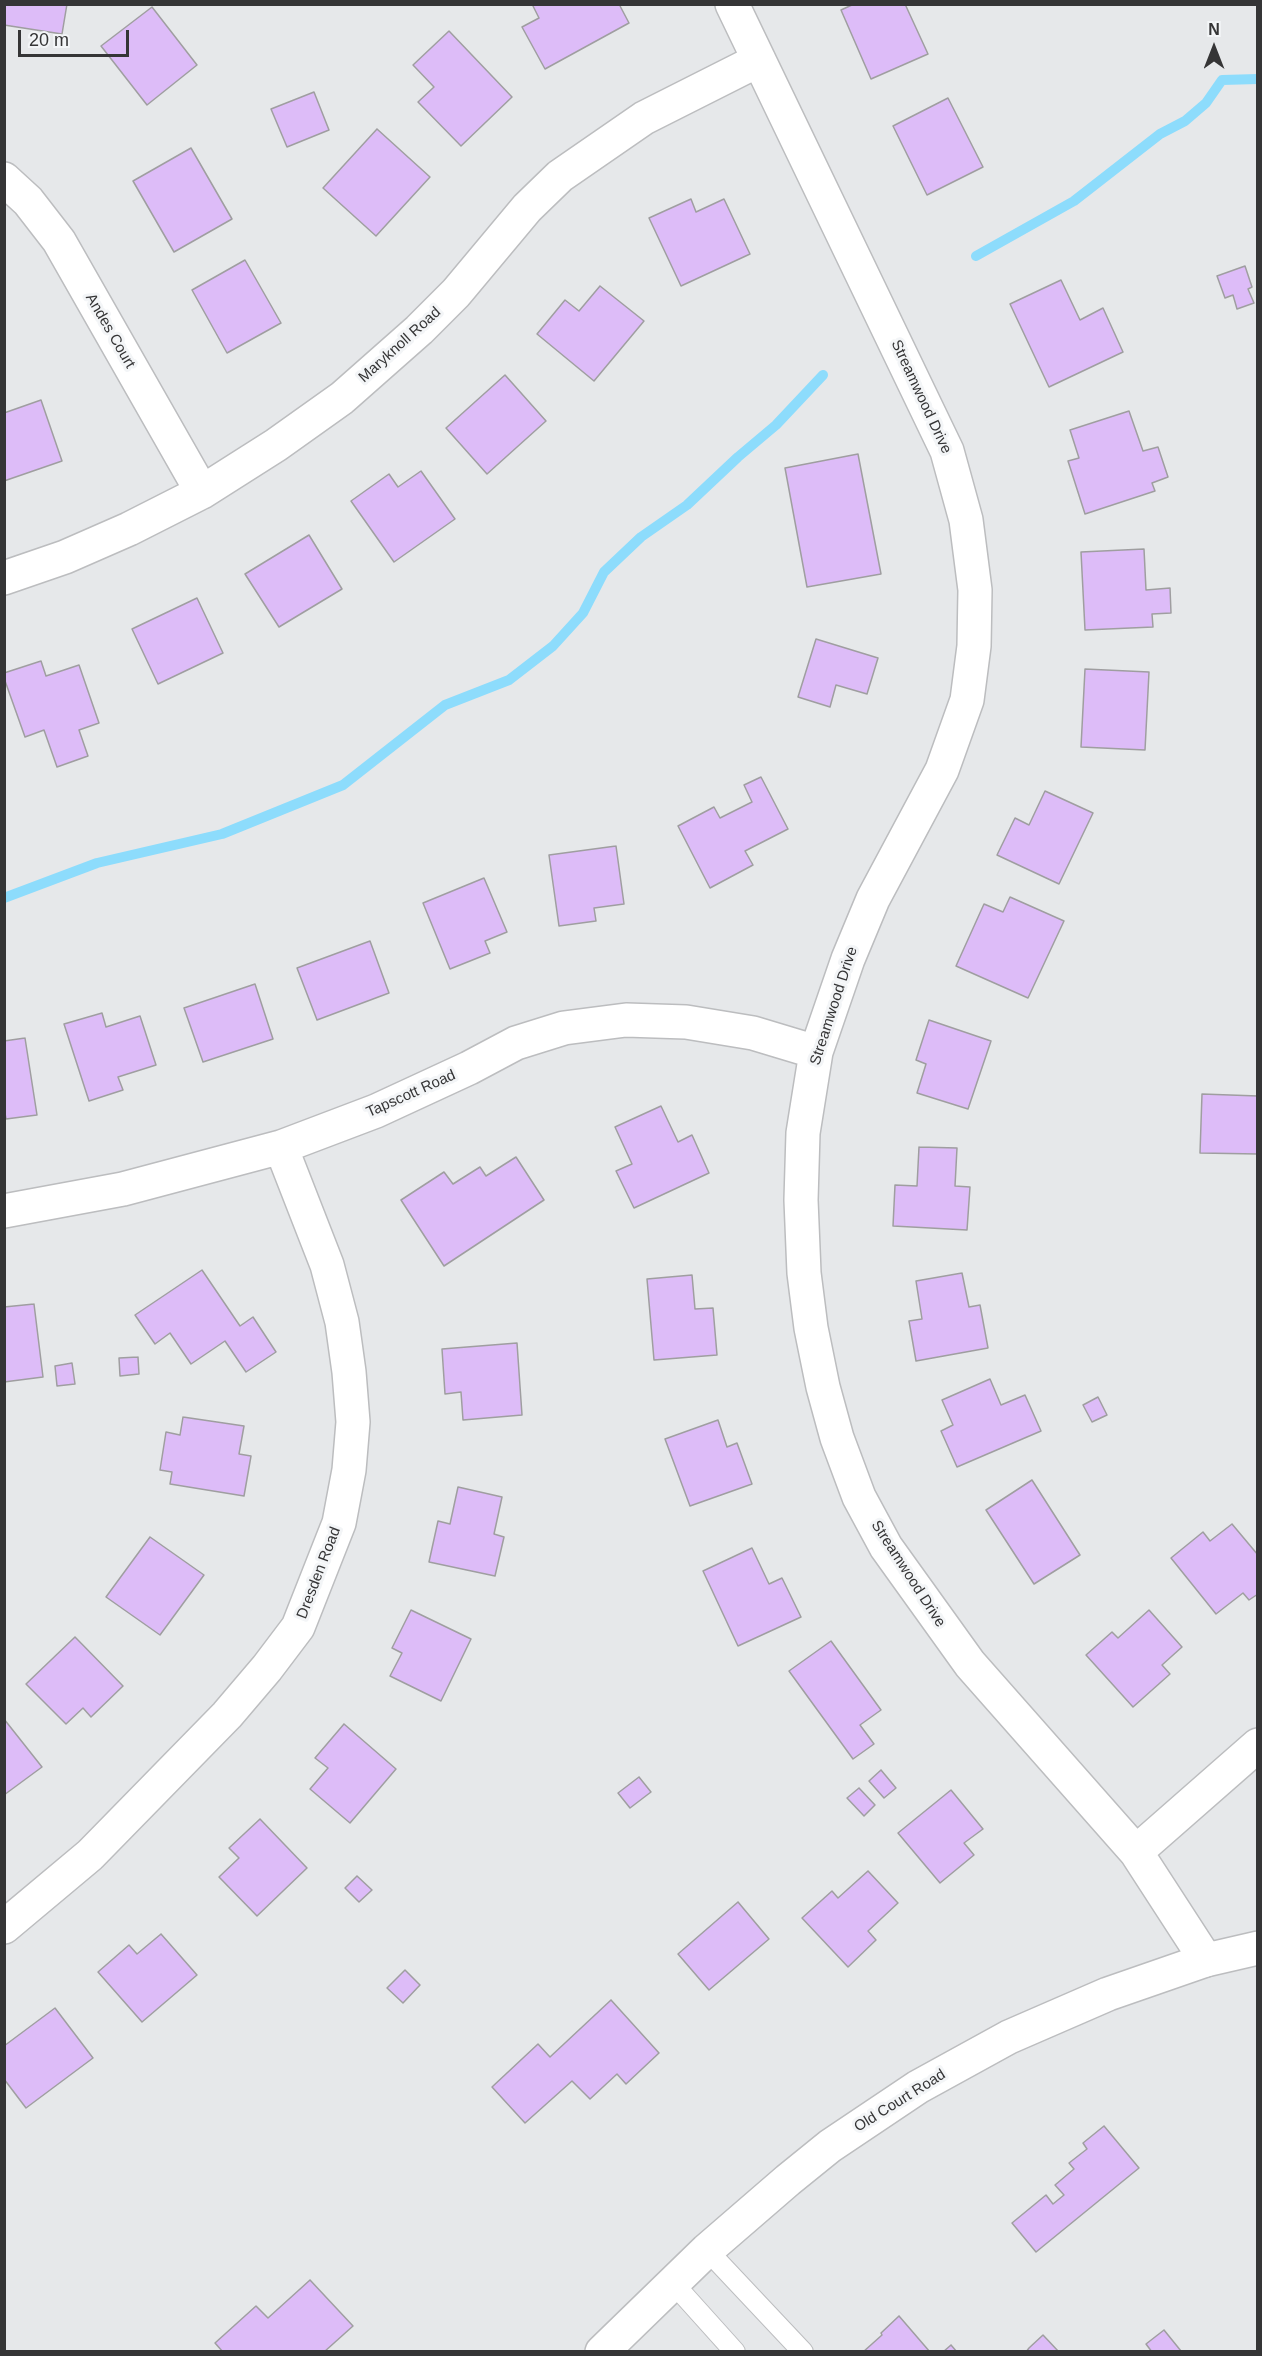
<!DOCTYPE html>
<style>
body{margin:0}
#map{position:relative;width:1262px;height:2356px;overflow:hidden;background:#e6e8ea;font-family:Arial,sans-serif}
canvas{display:block}
.frame{position:absolute;inset:0;border:6px solid #353536;pointer-events:none}
.north{position:absolute;left:1184px;top:18px;width:60px;height:60px;-webkit-text-stroke:4px #f3f5f7;paint-order:stroke;rotate:0deg;font-size:16px;font-weight:700;line-height:24px;text-align:center;color:#353536}
.north::after{content:'';display:block;margin:auto;width:21px;height:27px;background:#353536;clip-path:polygon(50% 0,100% 100%,50% 72%,0 100%)}
.scale{position:absolute;left:18px;top:30px;width:111px;height:27px;box-sizing:border-box;border:3px solid #353536;border-top:0;padding-left:8px;font-size:18px;line-height:21px;white-space:nowrap;color:#353536;-webkit-text-stroke:4px #f3f5f7;paint-order:stroke}
</style>
<div id="map">
<canvas width="1262" height="2356"></canvas>
<div class="frame"></div>
<div class="north">N</div>
<div class="scale">20 m</div>
</div>
<script>
const context = document.querySelector('canvas').getContext('2d');
context.lineJoin = 'round';
const poly = rows => new Path2D(rows.map(r => 'M' + r).join(''));
function trace(path, color, width, dash) { context.strokeStyle = color; context.lineWidth = width; context.lineCap = dash ? 'butt' : 'round'; context.setLineDash(dash || []); context.stroke(path); }
function fill(path, color) { context.fillStyle = color; context.fill(path, 'evenodd'); }
function label(font, color, halo, rows, align = 'center') {
  context.font = font + ' Arial,sans-serif'; context.lineWidth = 6; context.setLineDash([]); context.textBaseline = 'middle'; context.strokeStyle = halo; context.fillStyle = color; for (const [text, x, y, turn = 0] of rows) {
    context.save(); context.translate(x, y); context.rotate((+turn || 0) * Math.PI / 180); context.textAlign = isNaN(turn) ? turn : align; if (halo) context.strokeText(text, 0, 0); context.fillText(text, 0, 0); context.restore();
  }
}
trace(poly([
 [976,256,1074,201,1160,134,1185,121,1206,103,1222,80,1258,79],
 [4,898,97,863,222,834,343,785,445,705,509,680,553,646,583,613,604,572,641,537,687,505,738,457,776,425,823,375]
]), '#8ddcfc', 10);
const building = poly([
 [4,4,67,4,62,34,4,25,4,4],
 [532,4,619,4,629,23,545,69,522,27,539,18,532,4],
 [854,4,905,4,928,54,871,79,841,10,854,4],
 [152,7,197,65,147,105,101,46,152,7],
 [449,31,512,97,461,146,418,102,434,87,413,65,449,31],
 [314,92,329,130,287,147,271,109,314,92],
 [948,98,983,167,927,195,893,126,948,98],
 [377,129,430,177,376,236,323,188,377,129],
 [191,148,232,219,174,252,133,181,191,148],
 [691,199,696,212,724,199,750,254,681,286,649,218,691,199],
 [245,260,281,323,227,353,192,290,245,260],
 [1245,266,1252,287,1248,289,1254,303,1237,309,1233,295,1225,298,1217,276,1245,266],
 [1061,280,1080,320,1103,308,1123,352,1049,387,1010,304,1061,280],
 [600,286,644,321,594,381,537,334,565,300,579,311,600,286],
 [505,375,546,421,487,474,446,428,505,375],
 [41,400,62,461,4,481,4,413,41,400],
 [1129,411,1143,451,1158,447,1168,477,1152,483,1155,491,1085,514,1068,461,1079,458,1070,430,1129,411],
 [858,454,881,574,807,587,785,468,858,454],
 [421,471,455,519,394,562,351,501,389,474,398,487,421,471],
 [309,535,342,589,279,627,245,574,309,535],
 [1144,549,1146,590,1170,588,1171,613,1152,614,1153,627,1085,630,1081,552,1144,549],
 [197,598,223,653,158,684,132,629,197,598],
 [816,639,878,658,867,694,836,685,830,707,798,697,816,639],
 [41,661,46,676,79,665,99,723,79,730,88,756,57,767,44,730,25,737,4,678,4,673,41,661],
 [1085,669,1149,672,1145,750,1081,747,1085,669],
 [761,777,788,829,745,851,753,865,710,888,678,826,714,807,720,818,752,802,744,785,761,777],
 [1045,791,1093,813,1059,884,997,855,1015,818,1029,825,1045,791],
 [616,846,624,904,594,908,596,921,559,926,549,855,616,846],
 [484,878,507,932,485,941,490,953,450,969,423,903,484,878],
 [1010,897,1064,921,1028,998,956,966,984,904,1003,912,1010,897],
 [370,941,389,993,317,1020,297,968,370,941],
 [255,984,273,1039,203,1062,184,1008,255,984],
 [102,1013,106,1027,140,1016,156,1065,118,1077,123,1090,89,1101,64,1024,102,1013],
 [929,1020,991,1041,968,1109,917,1093,926,1064,916,1060,929,1020],
 [25,1038,37,1115,6,1119,4,1108,4,1041,25,1038],
 [1202,1094,1258,1096,1258,1154,1200,1153,1202,1094],
 [661,1106,678,1142,692,1135,709,1173,634,1208,616,1171,632,1164,615,1127,661,1106],
 [919,1147,957,1148,955,1186,970,1187,967,1230,893,1226,895,1185,917,1186,919,1147],
 [516,1157,544,1200,444,1266,401,1200,444,1172,453,1184,480,1167,486,1176,516,1157],
 [202,1270,240,1326,253,1317,276,1352,246,1372,225,1341,191,1364,170,1333,155,1344,135,1315,202,1270],
 [962,1273,969,1307,980,1305,988,1348,916,1361,909,1321,922,1319,916,1281,962,1273],
 [692,1275,695,1309,713,1308,717,1355,654,1360,647,1279,692,1275],
 [34,1304,43,1377,4,1382,4,1307,34,1304],
 [517,1343,522,1415,463,1420,461,1392,445,1394,442,1349,517,1343],
 [138,1357,139,1374,120,1376,119,1358,138,1357],
 [72,1363,75,1384,57,1386,55,1366,72,1363],
 [990,1379,1001,1405,1025,1395,1041,1431,957,1467,941,1431,953,1425,942,1400,990,1379],
 [1098,1397,1107,1415,1092,1422,1083,1405,1098,1397],
 [183,1417,244,1426,239,1454,251,1456,244,1496,170,1484,172,1472,160,1470,166,1432,180,1435,183,1417],
 [718,1420,727,1447,737,1443,752,1484,690,1506,665,1439,718,1420],
 [1032,1480,1080,1555,1034,1584,986,1510,1032,1480],
 [458,1487,502,1497,494,1534,504,1537,495,1576,429,1562,438,1521,450,1524,458,1487],
 [1232,1524,1258,1555,1258,1594,1249,1600,1243,1593,1216,1614,1171,1558,1203,1532,1210,1541,1232,1524],
 [150,1537,204,1575,160,1635,106,1597,150,1537],
 [752,1548,769,1584,782,1578,801,1617,738,1646,703,1571,752,1548],
 [411,1610,471,1639,441,1701,390,1676,402,1653,392,1648,411,1610],
 [1149,1610,1182,1647,1162,1665,1170,1674,1133,1707,1086,1655,1112,1632,1118,1638,1149,1610],
 [75,1637,123,1686,91,1717,83,1708,66,1724,26,1684,75,1637],
 [831,1641,881,1710,860,1725,874,1744,853,1759,789,1671,831,1641],
 [4,1719,42,1767,4,1795,4,1719],
 [344,1724,396,1769,350,1823,310,1789,328,1768,315,1758,344,1724],
 [881,1770,896,1788,884,1798,869,1781,881,1770],
 [639,1777,651,1792,630,1808,618,1793,639,1777],
 [859,1788,875,1805,864,1816,847,1798,859,1788],
 [951,1790,983,1829,964,1843,974,1855,940,1883,898,1833,951,1790],
 [260,1819,307,1868,257,1916,219,1877,239,1858,229,1848,260,1819],
 [868,1871,898,1903,868,1931,876,1940,848,1967,802,1918,832,1891,838,1898,868,1871],
 [357,1876,372,1890,359,1902,345,1888,357,1876],
 [738,1902,769,1939,709,1990,678,1954,738,1902],
 [161,1934,197,1975,142,2022,98,1972,129,1945,137,1954,161,1934],
 [405,1970,420,1985,403,2003,387,1988,405,1970],
 [611,2000,659,2053,626,2084,617,2074,590,2099,572,2081,525,2123,492,2087,538,2044,550,2057,611,2000],
 [55,2008,93,2058,26,2108,4,2079,4,2046,55,2008],
 [1104,2126,1139,2168,1036,2252,1012,2223,1046,2195,1053,2204,1064,2195,1055,2185,1074,2169,1069,2163,1087,2149,1083,2143,1104,2126],
 [310,2280,353,2326,324,2352,223,2352,215,2343,256,2306,268,2318,310,2280],
 [899,2316,930,2352,863,2352,882,2335,881,2333,899,2316],
 [1164,2330,1181,2351,1180,2352,1152,2352,1146,2344,1164,2330],
 [1043,2335,1059,2352,1026,2352,1029,2348,1043,2335],
 [951,2345,957,2352,943,2352,951,2345]
]);
fill(building, '#ddbcf8');
trace(building, '#9f9ea0', 1.5);
const service = poly([
 [707,2250,803,2352],
 [673,2283,735,2352]
]);
const minor = poly([
 [732,4,947,451,966,520,975,590,974,646,967,700,942,770,873,899,848,959,816,1052,803,1133,801,1200,804,1273,811,1328,823,1387,837,1438,859,1497,886,1547,970,1664,1136,1852,1206,1960],
 [4,179,28,201,59,241,202,492],
 [4,578,65,557,129,529,202,492,276,445,342,398,419,330,456,293,527,208,560,176,644,118,759,60],
 [4,1211,123,1189,281,1147,376,1111,469,1068,516,1043,564,1028,626,1020,686,1022,753,1033,816,1052],
 [1136,1852,1258,1745],
 [4,1927,90,1855,227,1715,267,1668,298,1627,339,1523,349,1470,353,1422,349,1372,342,1322,327,1265,281,1147]
]);
const secondary = poly([
 [602,2352,707,2250,788,2180,830,2146,918,2087,1009,2037,1108,1994,1206,1960,1258,1948]
]);
trace(service, '#bcbdbf', 22);
trace(minor, '#bcbdbf', 36);
trace(secondary, '#bcbdbf', 36);
trace(service, '#fff', 20);
trace(minor, '#fff', 33);
trace(secondary, '#fff', 33);
label('15px', '#353536', '#f3f5f7', [
 ["Andes Court",110,331,60],
 ["Maryknoll Road",400,345,-42],
 ["Streamwood Drive",921,397,65],
 ["Streamwood Drive",834,1006,-72],
 ["Tapscott Road",411,1094,-24],
 ["Dresden Road",319,1573,-69],
 ["Streamwood Drive",908,1574,57],
 ["Old Court Road",900,2101,-32]
]);
</script>
